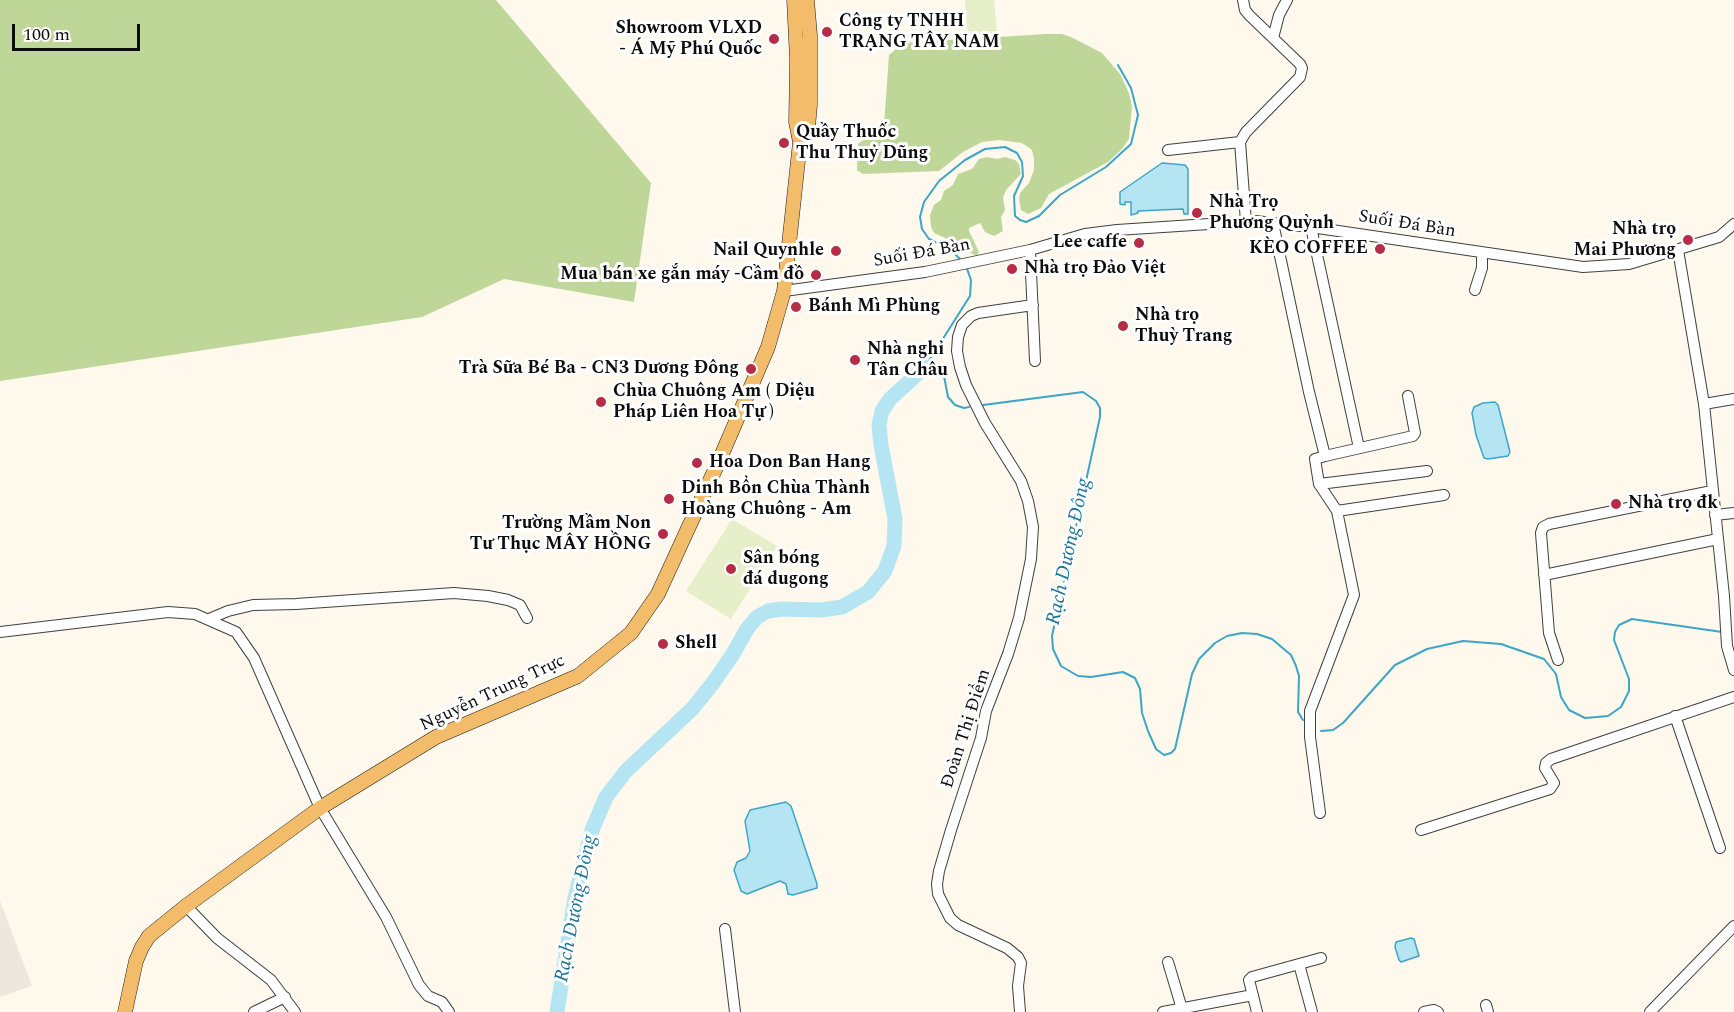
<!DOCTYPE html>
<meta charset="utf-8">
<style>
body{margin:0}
#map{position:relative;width:1734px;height:1012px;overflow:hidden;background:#fef8ed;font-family:Spectral,serif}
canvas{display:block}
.scale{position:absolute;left:12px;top:24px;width:128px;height:27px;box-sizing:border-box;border:3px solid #0d0d0d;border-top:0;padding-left:8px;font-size:18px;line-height:21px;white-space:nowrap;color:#0d0d0d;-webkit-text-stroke:4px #fff;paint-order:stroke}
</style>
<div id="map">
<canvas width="1734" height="1012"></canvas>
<div class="scale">100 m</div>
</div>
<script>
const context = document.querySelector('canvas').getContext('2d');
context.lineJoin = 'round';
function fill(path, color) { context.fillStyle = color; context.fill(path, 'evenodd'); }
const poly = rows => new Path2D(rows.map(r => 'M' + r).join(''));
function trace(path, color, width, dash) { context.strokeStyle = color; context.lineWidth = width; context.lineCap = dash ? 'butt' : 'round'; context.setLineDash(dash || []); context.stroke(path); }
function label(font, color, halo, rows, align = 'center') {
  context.font = font + ' Spectral,serif'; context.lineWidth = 6; context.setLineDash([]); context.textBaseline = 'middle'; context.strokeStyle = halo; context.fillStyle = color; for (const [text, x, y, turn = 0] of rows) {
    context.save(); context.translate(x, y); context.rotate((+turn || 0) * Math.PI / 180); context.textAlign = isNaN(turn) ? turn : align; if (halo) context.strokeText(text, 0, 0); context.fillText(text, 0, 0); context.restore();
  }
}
fill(poly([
 [0,0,496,0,651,183,634,302,504,279,422,317,0,381],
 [1046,34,1062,34,1071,37,1102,53,1120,74,1129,93,1132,106,1129,139,1122,149,1108,162,1049,194,1041,208,1028,214,1021,210,1019,200,1020,193,1029,183,1034,170,1034,159,1032,150,1022,143,999,140,982,142,963,152,939,171,863,174,857,170,858,144,884,125,889,55,903,43],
 [987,157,997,159,1005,157,1015,160,1019,164,1021,174,1006,190,1003,198,1005,210,1001,217,1003,231,994,236,985,232,980,223,969,228,969,231,979,252,977,256,965,250,959,244,934,233,931,227,930,215,934,205,941,200,944,191,953,185,958,174,972,169,979,159]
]), '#bed799');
fill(poly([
 [965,0,994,0,997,33,968,35],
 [732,519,777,546,731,619,686,591]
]), '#e7eeca');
fill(poly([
 [0,901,32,986,0,997]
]), '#ede7dd');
const water = poly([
 [1162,163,1185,165,1188,169,1188,214,1184,214,1183,209,1138,211,1138,213,1131,215,1131,202,1125,202,1125,205,1120,204,1120,192,1162,163],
 [1495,402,1498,405,1510,452,1508,456,1488,459,1484,458,1476,435,1472,413,1474,407,1483,403,1495,402],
 [786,802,791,806,817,884,817,888,793,895,788,894,786,884,780,881,747,894,741,891,734,870,737,862,746,858,750,851,745,821,750,810,786,802],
 [1411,938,1414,939,1419,956,1401,962,1399,960,1395,947,1396,942,1411,938]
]);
fill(water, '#b5e5f3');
trace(water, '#3fa5c6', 1.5);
trace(poly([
 [961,260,951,250,929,239,922,229,920,217,924,202,939,181,965,160,985,149,1005,147,1017,153,1022,162,1023,176,1014,196,1015,216,1020,220,1026,222,1039,216,1060,195,1106,167,1131,144,1138,115,1131,88,1118,65],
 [925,367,970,296,971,280,966,266],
 [925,367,934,367,940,371,944,376,948,397,955,405,964,408,969,407],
 [983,405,1083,392,1096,401,1100,408,1100,417,1052,636,1053,649,1061,666,1078,676,1091,677,1123,672,1135,678,1140,689,1142,713,1148,731,1156,749,1164,755,1171,753,1175,749,1192,674,1199,659,1215,643,1227,636,1242,633,1257,634,1272,639,1291,655,1296,666,1299,676,1298,712,1303,720],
 [1321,731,1333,730,1343,723,1395,665,1427,649,1463,641,1501,644,1544,659,1556,674,1561,697,1569,710,1585,718,1608,716,1621,707,1629,691,1629,679,1614,640,1615,632,1619,625,1632,619,1722,632]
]), '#3fa5c6', 2);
trace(poly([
 [557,1012,575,898,592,830,606,797,626,771,692,709,713,683,733,654,747,629,757,617,768,611,782,609,821,610,842,607,868,592,885,571,894,546,895,519,881,445,879,425,882,411,890,399,925,367]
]), '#b5e5f3', 15);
const minor = poly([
 [1243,0,1245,10,1249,15,1300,64,1302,68,1300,77,1246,132,1240,142,1246,222],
 [1273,38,1279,15,1287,0],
 [1168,150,1240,142],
 [1273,223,1309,392,1325,456,1315,459,1319,484,1337,511,1354,595,1310,711,1310,737,1320,813],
 [1311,227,1359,448],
 [1030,250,1035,361],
 [1678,250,1704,404,1724,596,1727,646,1734,670],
 [1475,290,1482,268,1482,253],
 [784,291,925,272,1030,250,1085,234,1117,230,1255,221,1311,227,1583,267,1629,264,1719,237,1734,224],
 [1704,404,1734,399],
 [1325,456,1413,436,1415,433,1408,396],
 [1319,484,1427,471],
 [1337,511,1444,495],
 [1715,515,1734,513],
 [1544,575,1718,539],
 [209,619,228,611,253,605,296,604,454,593,488,596,508,600,520,605,527,618],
 [0,632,168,612,195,614,236,632,254,658,320,808,386,917,419,985,428,996,442,1002,449,1012],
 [1558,660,1549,633,1541,533,1543,527,1549,524,1712,491],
 [1675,716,1720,848],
 [1421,830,1550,789,1554,783,1545,768,1546,763,1551,759,1734,697],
 [186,906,217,938,271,980,295,1012],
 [725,929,735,1012],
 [1168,962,1182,1009],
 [1299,964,1312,1012],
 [1486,1005,1488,1012],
 [254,1012,285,997],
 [1020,1012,1018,986,1021,963,1018,957,1007,948,958,925,950,918,938,894,937,884,939,871,951,830,981,738,986,711,1008,654,1019,618,1031,559,1033,527,1028,501,1021,481,985,423,966,385,960,367,957,351,958,337,962,325,971,316,978,313,1033,305],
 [1163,1012,1253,995],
 [1257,1012,1249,980,1252,977,1321,958],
 [1424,1012,1434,1010,1438,1012],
 [1650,1012,1734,926]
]);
const major = poly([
 [800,142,808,127,810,105,810,35,807,0],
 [125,1012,136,961,142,947,149,936,186,906,320,808,436,737,578,676,631,633,658,594,719,461,768,347,784,291,800,142,796,122,797,60,794,0]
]);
trace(minor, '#404040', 12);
trace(major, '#1e1e1e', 15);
trace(minor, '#fff', 10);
trace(major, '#f2bc6a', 14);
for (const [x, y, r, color] of [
 [827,32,6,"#b62c47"],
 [774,39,6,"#b62c47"],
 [784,143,6,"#b62c47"],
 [1197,213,6,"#b62c47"],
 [1688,240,6,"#b62c47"],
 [1139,243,6,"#b62c47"],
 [1380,249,6,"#b62c47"],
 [836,251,6,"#b62c47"],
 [1012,269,6,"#b62c47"],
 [816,275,6,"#b62c47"],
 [796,307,6,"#b62c47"],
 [1123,326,6,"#b62c47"],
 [855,360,6,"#b62c47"],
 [751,369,6,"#b62c47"],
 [601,402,6,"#b62c47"],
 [697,463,6,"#b62c47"],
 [669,499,6,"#b62c47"],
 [1616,504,6,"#b62c47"],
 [663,534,6,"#b62c47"],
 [731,569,6,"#b62c47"],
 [663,644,6,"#b62c47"]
]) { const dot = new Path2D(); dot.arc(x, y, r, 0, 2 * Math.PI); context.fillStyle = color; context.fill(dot); trace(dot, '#fff', 2); }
label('bold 18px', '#0d0d0d', '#fff', [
 ["Công ty TNHH",839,22],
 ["TRẠNG TÂY NAM",839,43],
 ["Showroom VLXD",762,29,"right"],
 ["- Á Mỹ Phú Quốc",762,50,"right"],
 ["Quầy Thuốc",796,133],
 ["Thu Thuỷ Dũng",796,154],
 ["Nhà Trọ",1209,203],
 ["Phương Quỳnh",1209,224],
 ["Nhà trọ",1676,230,"right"],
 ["Mai Phương",1676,251,"right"],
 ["Lee caffe",1127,243,"right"],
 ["KÈO COFFEE",1368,249,"right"],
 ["Nail Quynhle",824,251,"right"],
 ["Nhà trọ Đảo Việt",1024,269],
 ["Mua bán xe gắn máy -Cầm đồ",804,275,"right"],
 ["Bánh Mì Phùng",808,307],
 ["Nhà trọ",1135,316],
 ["Thuỳ Trang",1135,337],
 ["Nhà nghỉ",867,350],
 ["Tân Châu",867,371],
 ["Trà Sữa Bé Ba - CN3 Dương Đông",739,369,"right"],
 ["Chùa Chuông Am ( Diệu",613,392],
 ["Pháp Liên Hoa Tự )",613,413],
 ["Hoa Don Ban Hang",709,463],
 ["Dinh Bổn Chùa Thành",681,489],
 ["Hoàng Chuông - Am",681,510],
 ["Nhà trọ đk",1628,504],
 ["Trường Mầm Non",651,524,"right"],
 ["Tư Thục MÂY HỒNG",651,545,"right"],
 ["Sân bóng",743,559],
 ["đá dugong",743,580],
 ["Shell",675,644]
], 'left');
label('18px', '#0d0d0d', '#fff', [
 ["Suối Đá Bàn",1407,225,9],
 ["Suối Đá Bàn",922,254,-10],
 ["Nguyễn Trung Trực",493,694,-25],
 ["Đoàn Thị Điểm",967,729,-72]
]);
label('italic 20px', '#1c7598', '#fff', [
 ["Rạch Dương Đông",1070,552,-78],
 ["Rạch Dương Đông",577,909,-79]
]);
</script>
